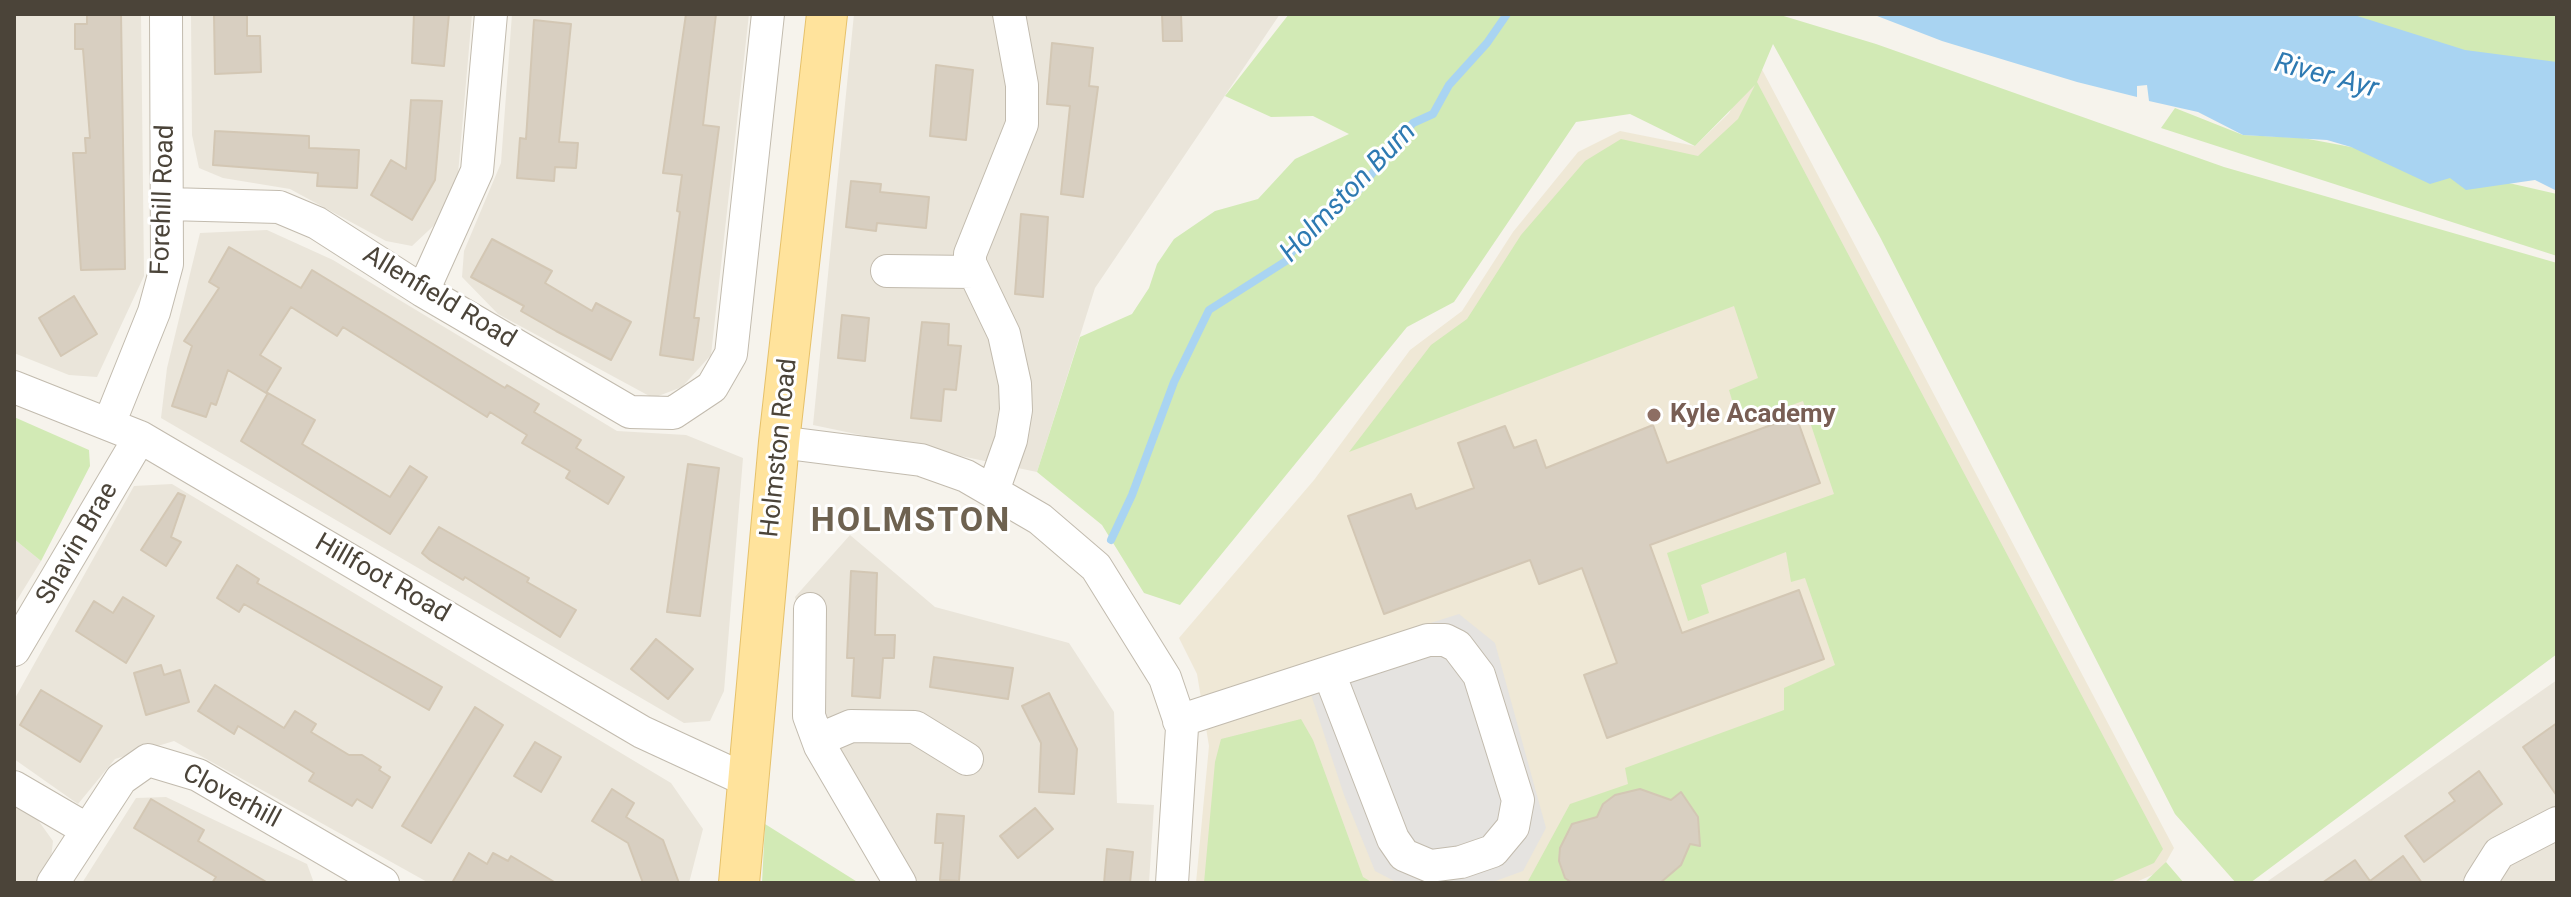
<!DOCTYPE html>
<style>
body{margin:0}
#map{position:relative;width:2571px;height:897px;overflow:hidden;background:#f6f3ec;font-family:Roboto,sans-serif}
canvas{display:block}
.frame{position:absolute;inset:0;border:16px solid #4b4439;pointer-events:none}
</style>
<div id="map">
<canvas width="2571" height="897"></canvas>
<div class="frame"></div>
</div>
<script>
const context = document.querySelector('canvas').getContext('2d');
context.lineJoin = 'round';
function fill(path, color) { context.fillStyle = color; context.fill(path, 'evenodd'); }
const poly = rows => new Path2D(rows.map(r => 'M' + r).join(''));
function trace(path, color, width, dash) { context.strokeStyle = color; context.lineWidth = width; context.lineCap = dash ? 'butt' : 'round'; context.setLineDash(dash || []); context.stroke(path); }
function label(font, color, halo, rows, align = 'center') {
  context.font = font + ' Roboto,sans-serif'; context.lineWidth = 6; context.setLineDash([]); context.textBaseline = 'middle'; context.strokeStyle = halo; context.fillStyle = color; for (const [text, x, y, turn = 0] of rows) {
    context.save(); context.translate(x, y); context.rotate((+turn || 0) * Math.PI / 180); context.textAlign = isNaN(turn) ? turn : align; if (halo) context.strokeText(text, 0, 0); context.fillText(text, 0, 0); context.restore();
  }
}
fill(poly([
 [14,14,141,14,144,276,97,377,69,375,14,353],
 [191,14,472,14,458,174,444,216,412,246,386,241,290,189,223,178,199,168,192,135],
 [512,14,749,14,711,355,682,387,653,398,498,314,462,277,464,251,501,163],
 [854,14,1280,14,1095,288,1037,472,813,425],
 [267,230,333,260,617,431,686,435,743,458,724,691,710,721,684,723,161,418,167,368,200,233],
 [172,484,671,783,703,829,689,883,429,883,174,741,115,759,78,804,14,759,14,700,134,486],
 [850,535,935,607,1069,643,1114,712,1117,803,1154,805,1149,883,911,883,836,760,795,597],
 [14,539,41,561,14,605],
 [2557,680,2557,883,2265,883],
 [166,797,307,864,314,883,82,883,136,798],
 [14,807,35,816,53,841,50,867,40,883,14,883]
]), '#eae5da');
fill(poly([
 [1757,60,2174,848,2161,871,2134,883,1196,883,1209,746,1197,674,1179,638,1314,480,1410,350,1462,311,1513,232,1578,152,1620,131,1695,146,1729,113]
]), '#efe8d6');
fill(poly([
 [1289,14,1777,14,1876,44,2224,167,2557,263,2557,654,2250,883,2236,883,2175,814,1880,237,1773,44,1757,82,2163,849,2154,863,2108,883,1527,883,1570,804,1628,784,1625,768,1784,710,1784,688,1835,665,1805,578,1791,582,1786,552,1701,585,1709,613,1688,621,1667,553,1834,494,1803,401,1739,424,1729,390,1758,378,1734,306,1349,452,1431,345,1467,319,1521,235,1585,161,1621,139,1698,156,1738,119,1755,85,1695,146,1630,114,1576,122,1454,302,1407,327,1180,605,1144,593,1102,525,1037,472,1080,337,1132,314,1149,288,1157,264,1174,239,1215,211,1258,199,1295,159,1349,134,1313,116,1271,117,1225,96],
 [2341,14,2557,14,2557,75,2501,73],
 [2175,108,2243,135,2303,138,2351,147,2557,194,2557,256,2161,128],
 [14,417,89,450,90,466,41,561,14,539],
 [1301,719,1313,740,1363,877,1373,883,1204,883,1215,762,1221,739],
 [765,824,859,883,762,883],
 [2166,862,2184,883,2144,883]
]), '#d2eab5');
fill(poly([
 [1459,614,1495,643,1546,828,1523,871,1490,883,1398,883,1375,871,1344,795,1301,664]
]), '#e5e3e0');
fill(poly([
 [1872,14,2351,14,2465,50,2557,62,2557,191,2535,180,2466,190,2450,178,2430,184,2351,147,2327,140,2243,135,2198,112,2149,101,2147,85,2137,86,2137,97,2077,82,1942,41]
]), '#a9d4f2');
trace(poly([
 [1111,540,1132,495,1174,382,1209,310,1286,261,1300,240,1353,197,1413,123,1433,114,1449,85,1487,43,1507,14]
]), '#a9d4f2', 8);
const building = poly([
 [87,14,121,14,125,269,81,270,73,153,86,153,85,138,90,138,83,49,75,49,75,24,87,24,87,14],
 [214,14,247,14,247,36,260,36,261,72,215,74,214,14],
 [414,14,449,14,444,66,412,63,414,14],
 [686,14,716,14,703,125,719,127,694,318,699,318,693,360,660,355,680,212,677,211,682,175,663,173,686,14],
 [1162,14,1181,14,1182,41,1163,41,1162,14],
 [534,20,571,24,559,142,578,143,576,168,555,167,554,181,517,178,520,138,526,139,534,20],
 [1052,43,1093,48,1089,86,1098,87,1083,197,1061,194,1070,106,1047,104,1052,43],
 [936,65,973,70,966,140,930,136,936,65],
 [411,100,442,101,435,180,412,220,371,195,391,160,406,169,411,100],
 [215,131,309,136,309,148,359,150,357,188,317,186,318,173,213,165,215,131],
 [851,181,881,184,880,192,929,197,926,228,877,223,876,231,846,227,851,181],
 [1021,214,1048,217,1043,297,1015,294,1021,214],
 [492,239,552,271,545,283,592,311,596,303,631,322,611,360,556,331,521,311,524,306,471,277,492,239],
 [229,247,301,288,312,270,505,388,507,385,539,404,534,412,581,440,576,448,624,477,608,504,566,478,570,471,522,443,527,435,490,412,487,417,343,327,337,336,291,307,260,355,281,368,266,393,228,370,216,405,211,403,206,417,172,406,192,346,184,341,219,288,209,282,229,247],
 [74,296,97,334,61,356,39,318,74,296],
 [842,315,869,318,865,361,838,358,842,315],
 [922,322,949,324,948,345,961,346,956,390,944,389,941,421,911,418,922,322],
 [268,393,315,420,302,444,390,497,410,466,427,477,390,534,241,441,268,393],
 [1796,416,1820,483,1650,545,1682,633,1799,590,1824,659,1607,738,1584,675,1617,663,1582,568,1539,584,1530,560,1384,614,1348,516,1411,494,1416,509,1474,488,1458,443,1505,426,1514,448,1536,440,1546,468,1653,425,1667,463,1796,416],
 [688,464,719,468,700,616,667,612,688,464],
 [178,493,185,496,171,537,181,542,166,566,141,550,178,493],
 [439,527,529,578,527,582,576,610,560,637,465,577,463,580,430,560,422,553,439,527],
 [237,565,259,579,257,583,442,687,429,710,244,604,239,612,217,598,237,565],
 [851,571,877,573,875,635,895,635,894,658,883,658,880,698,852,696,854,658,847,658,851,571],
 [123,597,154,616,126,663,76,631,94,601,113,613,123,597],
 [656,639,693,669,668,699,631,669,656,639],
 [934,657,1013,668,1008,699,930,687,934,657],
 [161,665,164,675,180,670,189,702,146,715,134,673,161,665],
 [215,685,284,728,295,711,316,724,311,732,349,755,362,755,381,767,379,770,390,777,372,808,357,799,352,806,309,781,314,773,238,726,234,734,198,711,215,685],
 [41,690,102,726,80,762,20,725,41,690],
 [1049,693,1077,749,1074,794,1039,792,1041,743,1022,706,1049,693],
 [475,707,503,725,431,843,402,826,475,707],
 [2557,723,2557,796,2523,747,2557,723],
 [535,742,561,757,541,792,514,776,535,742],
 [2479,771,2502,804,2424,862,2405,836,2455,801,2449,793,2479,771],
 [612,789,634,803,626,817,663,840,679,883,643,883,628,843,592,821,612,789],
 [1640,789,1671,800,1681,792,1698,817,1700,846,1690,844,1681,865,1660,883,1572,883,1565,878,1559,861,1560,848,1572,824,1597,817,1603,804,1615,795,1640,789],
 [151,799,204,830,198,841,268,883,212,883,216,877,134,828,151,799],
 [1035,808,1053,829,1018,858,1000,836,1035,808],
 [937,814,964,816,959,881,940,880,943,843,935,843,937,814],
 [1107,849,1133,852,1130,883,1104,883,1107,849],
 [469,853,487,864,493,853,508,861,511,856,556,883,452,883,469,853],
 [2403,856,2422,883,2322,883,2355,860,2370,881,2403,856]
]);
fill(building, '#d8cfc1');
trace(building, '#d3c7b4', 2);
const minor = poly([
 [168,204,279,207,317,223,423,291,630,412,673,413,712,387,731,354,768,14],
 [887,271,974,272],
 [423,291,477,171,491,14],
 [14,387,140,437,642,732,746,780],
 [109,424,154,312,167,264,166,14],
 [779,442,921,460,966,476,1040,519,1096,567,1165,678,1182,728,1172,883],
 [993,491,1011,440,1016,410,1015,384,1004,334,970,263,970,254,1022,124,1022,85,1009,14],
 [810,609,809,716,820,746,900,883],
 [14,650,140,437],
 [1179,721,1428,640,1445,640,1457,646,1479,675,1518,800,1513,827,1493,851,1461,862,1430,866,1404,855,1393,839,1329,673],
 [818,740,851,726,915,727,967,759],
 [14,787,86,829],
 [53,883,121,779,148,760,198,775,383,883],
 [2480,883,2499,853,2557,823]
]);
const major = poly([
 [739,883,779,442,827,14]
]);
trace(minor, '#c2bbae', 34);
trace(major, '#e6c16a', 42);
trace(minor, '#fff', 32);
trace(major, '#ffe39c', 40);
for (const [x, y, r, color] of [
 [1654,415,8,"#8d6e63"]
]) { const dot = new Path2D(); dot.arc(x, y, r, 0, 2 * Math.PI); context.fillStyle = color; context.fill(dot); trace(dot, '#fff', 3); }
label('26px', '#4b4439', '#fff', [
 ["Forehill Road",164,200,-88],
 ["Allenfield Road",439,298,31],
 ["Holmston Road",780,448,-84],
 ["Shavin Brae",78,544,-60],
 ["Hillfoot Road",382,579,30],
 ["Cloverhill",231,797,28]
]);
label('bold 26px', '#785e54', '#fff', [
 ["Kyle Academy",1670,415]
], 'left');
label('italic 28px', '#2e7ab2', '#fff', [
 ["River Ayr",2326,77,15],
 ["Holmston Burn",1349,193,-46]
]);
context.letterSpacing = '2px';
label('bold 34px', '#6e6250', '#fff', [
 ["HOLMSTON",911,522]
]);
context.letterSpacing = '0px';
</script>
